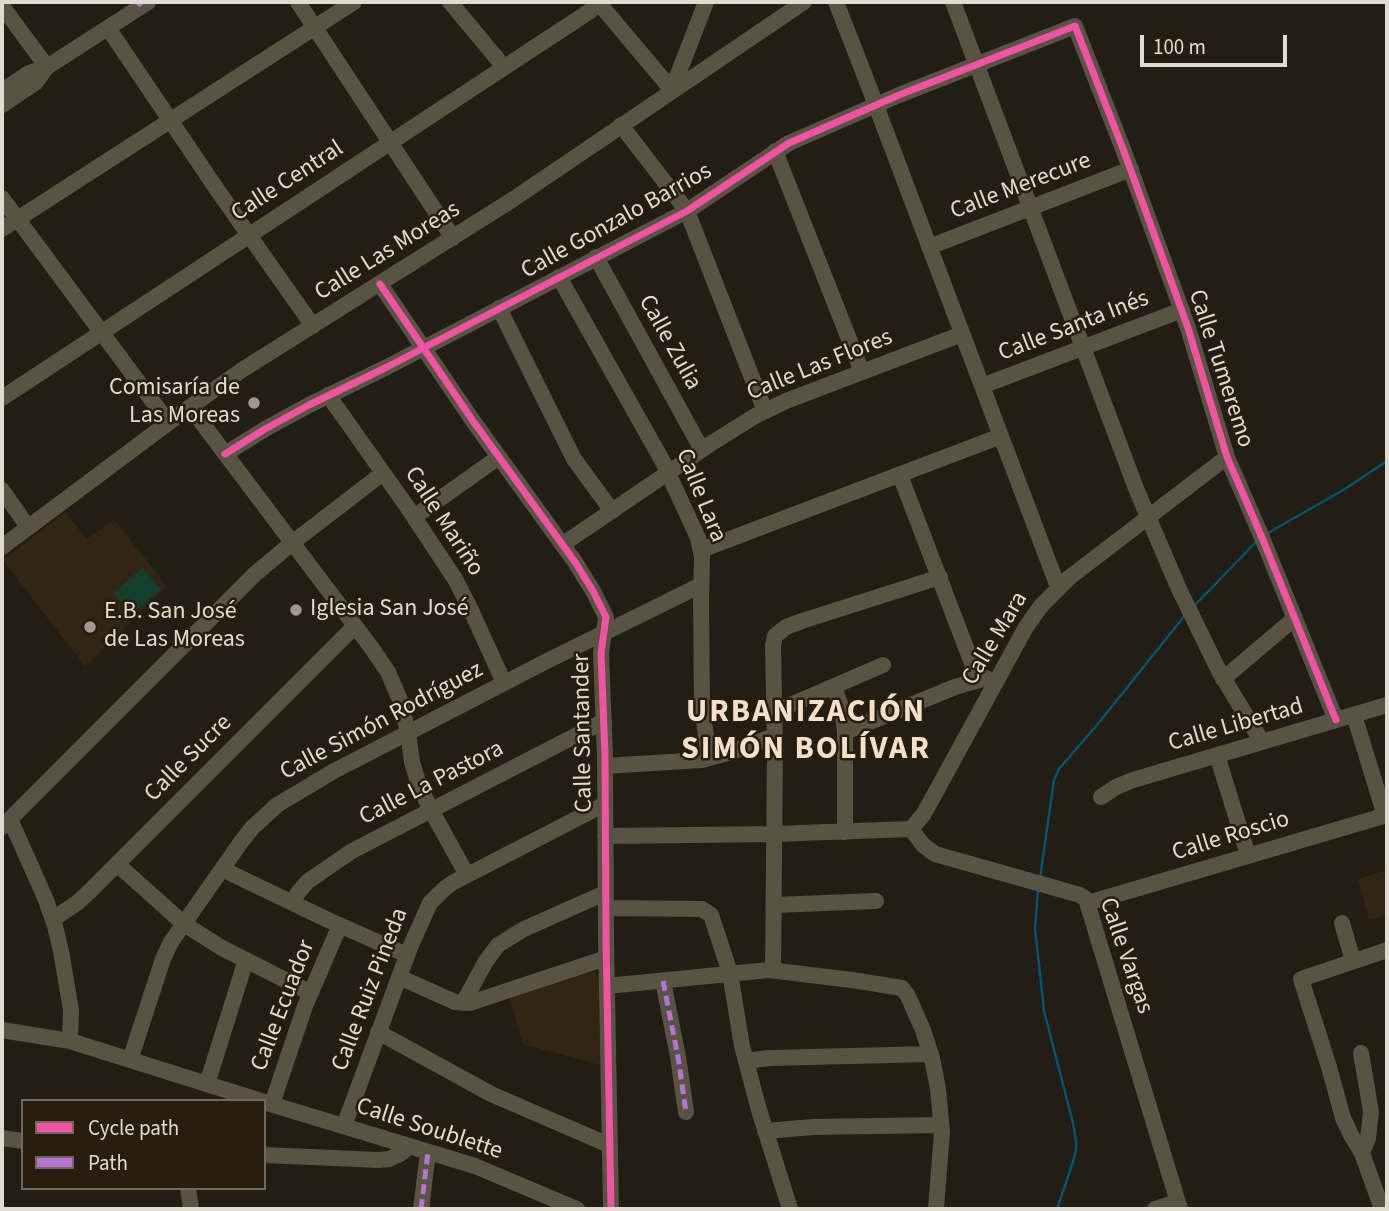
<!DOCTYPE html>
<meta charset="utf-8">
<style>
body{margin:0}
#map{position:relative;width:1389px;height:1211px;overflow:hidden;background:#221d15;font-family:"Source Sans 3",sans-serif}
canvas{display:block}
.frame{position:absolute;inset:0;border:4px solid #e1dad1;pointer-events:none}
.legend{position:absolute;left:21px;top:1099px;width:245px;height:91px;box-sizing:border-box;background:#271e10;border:2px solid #71695d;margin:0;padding:9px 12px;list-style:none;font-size:21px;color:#e1dad1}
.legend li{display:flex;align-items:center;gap:14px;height:35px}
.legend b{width:35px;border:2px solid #71695d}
.scale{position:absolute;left:1140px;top:35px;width:147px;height:32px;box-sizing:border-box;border:4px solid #e1dad1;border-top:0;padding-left:9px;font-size:21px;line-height:24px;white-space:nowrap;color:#e1dad1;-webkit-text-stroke:5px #271e10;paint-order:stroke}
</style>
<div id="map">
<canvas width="1389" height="1211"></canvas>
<div class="frame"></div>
<ul class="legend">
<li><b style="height:9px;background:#f153a3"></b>Cycle path</li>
<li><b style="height:9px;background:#b673d3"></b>Path</li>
</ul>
<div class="scale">100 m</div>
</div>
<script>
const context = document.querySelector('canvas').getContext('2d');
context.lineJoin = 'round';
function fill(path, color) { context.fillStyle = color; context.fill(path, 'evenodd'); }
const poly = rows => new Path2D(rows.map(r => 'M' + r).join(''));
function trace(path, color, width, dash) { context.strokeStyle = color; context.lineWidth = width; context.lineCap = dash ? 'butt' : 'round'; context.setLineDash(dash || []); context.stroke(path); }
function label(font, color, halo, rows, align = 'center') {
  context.font = font + ' "Source Sans 3",sans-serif'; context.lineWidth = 5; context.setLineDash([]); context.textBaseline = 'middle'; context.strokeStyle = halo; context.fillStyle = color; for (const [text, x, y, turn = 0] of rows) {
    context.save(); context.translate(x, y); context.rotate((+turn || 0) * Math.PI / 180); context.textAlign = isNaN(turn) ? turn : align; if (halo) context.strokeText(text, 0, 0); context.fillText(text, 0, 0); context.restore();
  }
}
fill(poly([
 [65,512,87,539,114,519,167,586,85,667,3,560],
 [1387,870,1387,915,1369,920,1358,879],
 [589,970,597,974,599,981,600,1065,523,1044,509,995]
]), '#322612');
fill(poly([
 [143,568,161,589,132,614,113,593]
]), '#13402c');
trace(poly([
 [1268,533,1345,489,1387,461],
 [1195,605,1256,542],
 [1040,878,1054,780,1059,769,1097,725,1186,614],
 [1038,890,1035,928,1044,1011,1073,1123,1076,1141,1076,1150,1073,1162,1057,1209]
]), '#035573', 2.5);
trace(poly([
 [298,2,453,238],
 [450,2,504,67],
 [598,2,672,90,706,2],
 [836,2,866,79,1058,587],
 [953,2,1137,491,1179,589,1219,671,1262,742],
 [2,6,47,67],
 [108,28,218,191,313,326],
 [2,91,29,73,47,67,148,2],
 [2,105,36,82,47,67],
 [621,125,687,211,765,411],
 [775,151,862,372],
 [2,198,168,422],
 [2,229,354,2],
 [929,247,1131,169],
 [596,257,702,450],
 [559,277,663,462,698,538,702,557,701,601,702,706,709,758],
 [380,284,473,421,575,562,593,591,606,617,601,653,605,756,606,938,611,1209],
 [499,308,574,459,612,511],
 [982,386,1182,310],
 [328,395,408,508,455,579,470,608,504,683],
 [2,398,590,11,596,2],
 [190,407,371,647,388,672,400,700,408,732,412,762,419,785,431,810,467,875],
 [225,454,265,429,309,405,387,367,687,211,789,143,899,95,1075,26,1123,149,1170,278,1188,328,1227,457,1263,540,1336,720],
 [900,475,978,679],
 [2,490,28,527],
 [414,517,499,457],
 [563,544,712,443,755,416,786,401,962,334],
 [2,547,176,417,242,370,512,200,804,2],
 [701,550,1001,436],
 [1223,679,1295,618],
 [834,687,842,709,845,732,845,832],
 [774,712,883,665],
 [1354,715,1385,816],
 [845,732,955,687,986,678],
 [1217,755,1248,855],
 [605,766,702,760,731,752,774,736],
 [1101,797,1116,787,1133,780,1387,705],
 [10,819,46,900,55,926,61,951,71,1010,70,1041],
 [2,827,255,574,292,543,383,473],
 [911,829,923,845,935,854,1080,895,1086,899,1180,1209],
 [911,829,923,815,932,799,1026,627,1041,606,1070,577,1227,457],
 [605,836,774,834,911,829],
 [117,864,184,924,222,948,311,993],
 [222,869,328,920,407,955],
 [293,903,297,894,307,882,352,851,604,721],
 [1088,903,1387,815],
 [774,905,876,901],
 [606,908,702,909,711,915,730,973,742,1046,759,1110,790,1209],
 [53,919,77,903,90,891,355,626],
 [1342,923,1353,961],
 [773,970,775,749,773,645,775,636,786,627,802,621,940,577],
 [399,977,455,1002,470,1003,606,958],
 [663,981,678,1057,686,1112],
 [607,986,769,970,852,980,902,988,908,996,923,1030,932,1058,938,1089,942,1132,936,1209],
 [463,1003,486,961,498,945,524,929,605,893],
 [2,1030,70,1041,261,1101],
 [378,1032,491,1094,609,1145],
 [1361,1053,1371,1112,1368,1138,1362,1153],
 [130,1060,163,959,171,942,241,842,252,828,277,805,334,771,547,661,701,585],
 [746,1061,769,1058,931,1054],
 [207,1084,246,960],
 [264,1102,475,1166,577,1209],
 [272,1104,305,1006,340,925],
 [344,1126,411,945,430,903,443,890,452,883,605,804],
 [765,1131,813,1127,941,1125],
 [2,1138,23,1141],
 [264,1155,379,1160,389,1159,400,1154,410,1146],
 [188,1188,191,1209],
 [421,1209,428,1152],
 [1155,1209,1178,1202],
 [1382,1209,1362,1153,1351,1135,1343,1118,1329,1067,1301,979,1387,950]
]), '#585342', 16);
trace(poly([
 [138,2,141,6],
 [663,981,678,1057,686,1112],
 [421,1209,428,1152]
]), '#b673d3', 5, [10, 5]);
trace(poly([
 [380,284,473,421,575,562,593,591,606,617,601,653,605,756,606,938,611,1209],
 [225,454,265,429,309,405,387,367,687,211,789,143,899,95,1075,26,1123,149,1170,278,1188,328,1227,457,1263,540,1336,720]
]), '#f153a3', 7);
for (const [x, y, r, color] of [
 [254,403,7,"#9e988f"],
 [296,610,7,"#9e988f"],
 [90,627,7,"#9e988f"]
]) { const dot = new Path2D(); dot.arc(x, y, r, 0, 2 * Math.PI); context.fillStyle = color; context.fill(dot); trace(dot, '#271e10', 2.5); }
label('24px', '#e1dad1', '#271e10', [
 ["Calle Central",288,182,-33],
 ["Calle Merecure",1021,187,-21],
 ["Calle Gonzalo Barrios",617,222,-29],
 ["Calle Las Moreas",388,252,-32],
 ["Calle Santa Inés",1074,327,-21],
 ["Calle Zulia",669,343,61],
 ["Calle Las Flores",820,366,-22],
 ["Calle Tumeremo",1220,369,72],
 ["Calle Lara",700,496,68],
 ["Calle Mariño",443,522,57],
 ["Calle Mara",996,639,-59],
 ["Calle Simón Rodríguez",382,722,-28],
 ["Calle Libertad",1236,726,-16],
 ["Calle Santander",584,733,-91],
 ["Calle Sucre",189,759,-45],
 ["Calle La Pastora",432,784,-27],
 ["Calle Roscio",1231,837,-17],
 ["Calle Vargas",1125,956,71],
 ["Calle Ruiz Pineda",371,990,-69],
 ["Calle Ecuador",284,1006,-69],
 ["Calle Soublette",429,1130,18]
]);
label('24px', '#e1dad1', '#271e10', [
 ["Comisaría de",240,389,"right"],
 ["Las Moreas",240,417,"right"],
 ["Iglesia San José",310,610],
 ["E.B. San José",104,613],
 ["de Las Moreas",104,641]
], 'left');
context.letterSpacing = '2px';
label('bold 32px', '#f6e0c8', '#271e10', [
 ["URBANIZACIÓN",806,714],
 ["SIMÓN BOLÍVAR",806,751]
]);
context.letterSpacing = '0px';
</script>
